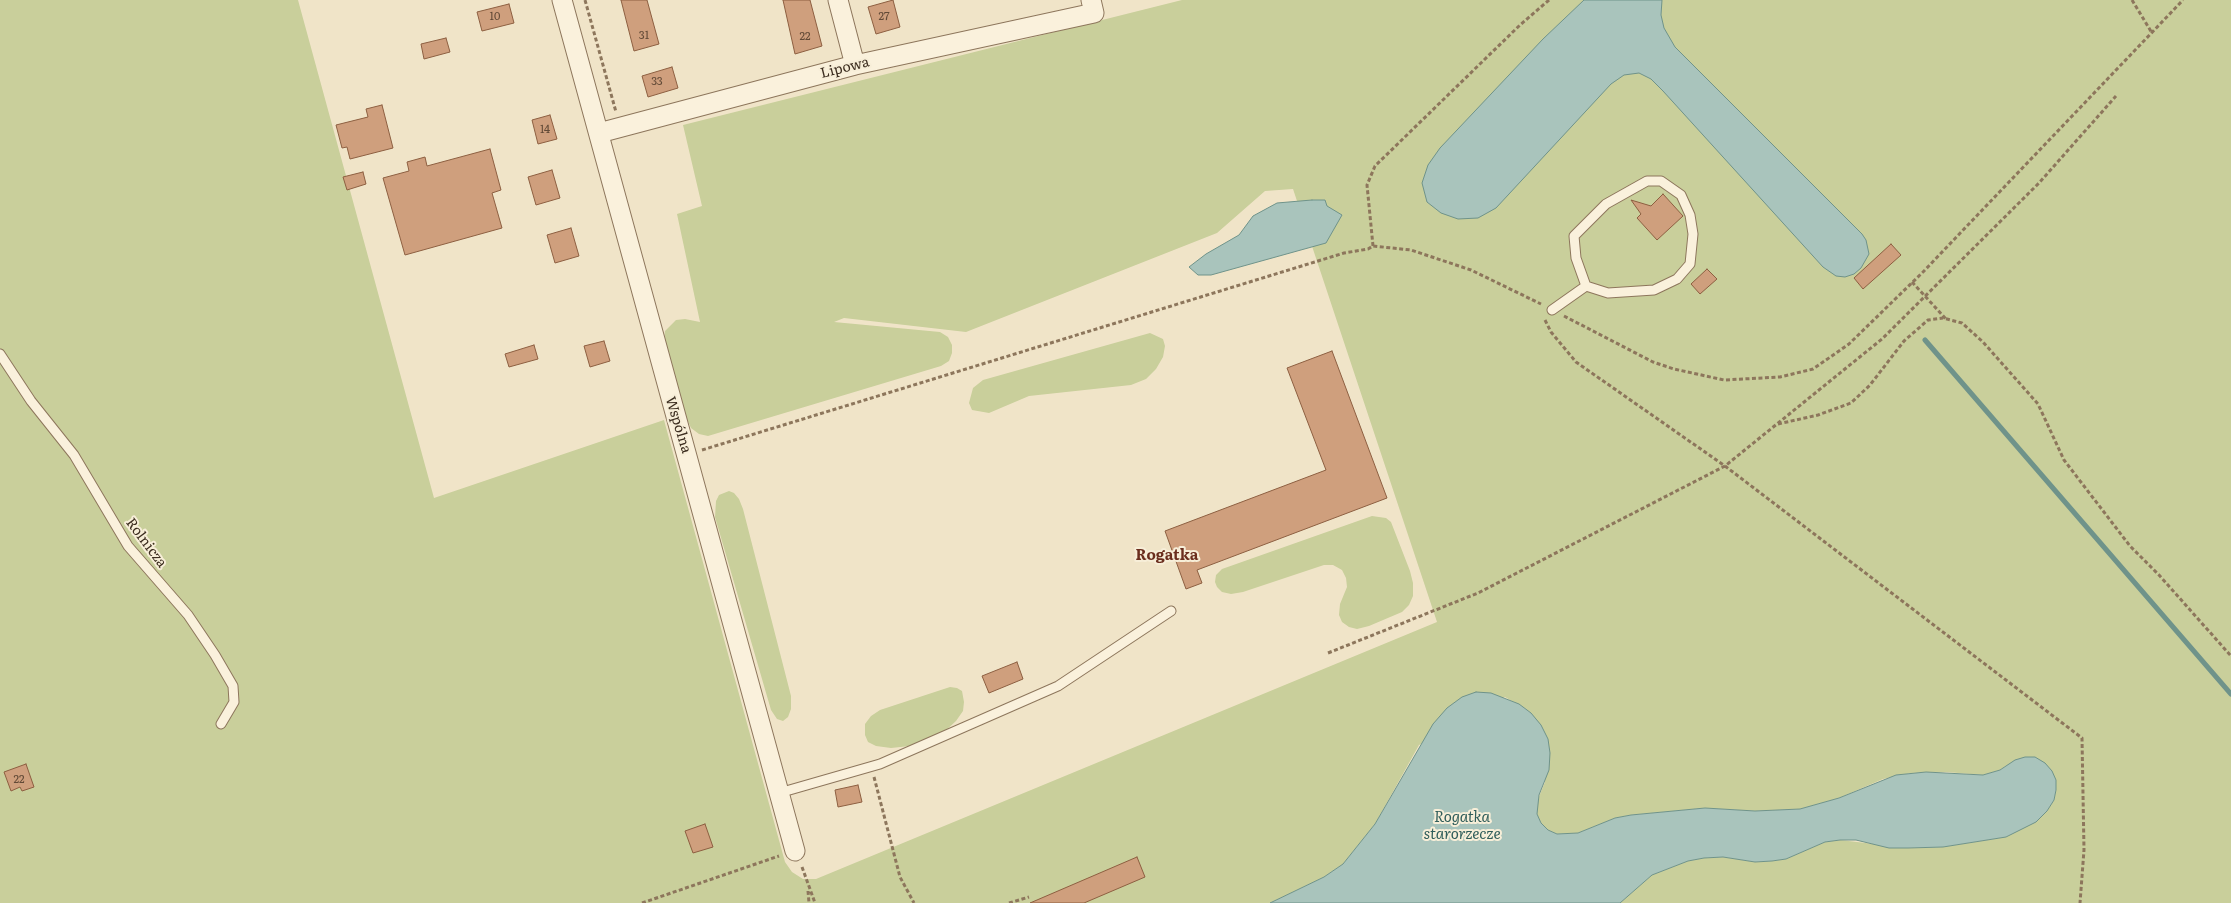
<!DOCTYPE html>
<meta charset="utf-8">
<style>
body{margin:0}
canvas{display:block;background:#f0e4c8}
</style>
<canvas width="2231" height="903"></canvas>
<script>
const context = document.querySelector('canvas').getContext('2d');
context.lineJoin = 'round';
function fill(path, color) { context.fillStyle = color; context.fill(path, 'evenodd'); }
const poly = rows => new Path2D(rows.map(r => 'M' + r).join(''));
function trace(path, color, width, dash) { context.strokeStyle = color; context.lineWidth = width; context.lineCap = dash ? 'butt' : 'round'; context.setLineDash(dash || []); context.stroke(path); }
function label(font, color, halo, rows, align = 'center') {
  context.font = font + ' Literata,serif'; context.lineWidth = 4; context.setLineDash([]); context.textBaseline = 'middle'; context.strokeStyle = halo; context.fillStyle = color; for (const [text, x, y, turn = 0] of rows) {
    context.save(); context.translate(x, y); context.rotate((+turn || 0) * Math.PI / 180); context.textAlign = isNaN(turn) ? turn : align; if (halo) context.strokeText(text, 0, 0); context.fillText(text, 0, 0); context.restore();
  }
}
fill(poly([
 [0,0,298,0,434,498,664,420,785,862,792,872,803,879,816,879,1437,622,1293,189,1265,191,1217,233,966,332,844,318,834,322,940,332,948,337,952,345,952,353,949,361,941,366,708,436,699,434,691,428,686,417,664,340,665,331,676,320,685,319,700,322,677,214,702,206,683,125,1182,0,2231,0,2231,903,1620,903,1652,875,1688,861,1704,858,1723,857,1755,862,1772,861,1786,859,1825,842,1840,840,1908,848,1943,847,2006,837,2047,811,2054,800,2056,790,2007,765,2000,770,1983,775,1946,772,1911,773,1883,779,1839,798,1800,809,1755,811,1705,808,1631,815,1615,818,1578,833,1557,834,1548,830,1541,823,1537,814,1536,804,1545,782,1531,713,1505,697,1419,745,1375,824,1343,864,1324,877,1270,903,0,903],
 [1150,333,1163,339,1165,346,1163,357,1156,369,1146,379,1131,385,1029,396,989,413,972,410,969,403,973,388,983,380],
 [729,491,734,493,739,499,743,509,791,696,791,709,788,717,783,721,777,719,771,710,715,517,716,501,719,495],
 [1372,516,1386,518,1391,522,1410,571,1413,583,1413,596,1409,605,1402,612,1369,626,1357,629,1349,627,1342,622,1339,615,1340,604,1347,587,1346,578,1342,570,1333,565,1324,565,1243,592,1231,594,1222,592,1217,587,1215,582,1216,575,1222,569],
 [950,687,957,688,962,691,964,702,963,711,956,721,944,732,910,746,891,748,876,746,868,742,865,735,865,724,871,716,880,710]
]), '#c9cf9b');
const water = poly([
 [1584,0,1662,0,1661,15,1664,28,1675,47,1862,234,1866,240,1869,254,1861,268,1854,274,1845,277,1836,276,1823,267,1663,91,1651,79,1639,73,1624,75,1611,84,1496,208,1478,218,1458,219,1441,213,1427,202,1422,183,1428,165,1440,148,1543,39,1584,0],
 [1312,200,1325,200,1327,206,1342,215,1326,243,1211,275,1198,275,1189,267,1206,254,1239,235,1253,216,1277,203,1312,200],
 [1476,692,1491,693,1519,704,1531,713,1541,725,1548,739,1550,753,1549,770,1539,795,1537,814,1541,823,1548,830,1557,834,1578,833,1615,818,1631,815,1705,808,1755,811,1800,809,1839,798,1896,775,1926,772,1983,775,2000,770,2015,760,2025,757,2035,757,2045,763,2052,771,2056,780,2056,790,2054,800,2047,811,2036,822,2006,837,1943,847,1908,848,1889,848,1856,840,1840,840,1825,842,1786,859,1772,861,1755,862,1723,857,1704,858,1688,861,1652,875,1620,903,1270,903,1324,877,1343,864,1375,824,1433,724,1447,708,1462,697,1476,692]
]);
fill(water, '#a9c4bc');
trace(water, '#6f938a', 1);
trace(poly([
 [1925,340,2231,694]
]), '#6f938a', 5);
const building = poly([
 [621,0,647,0,659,44,634,51,621,0],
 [783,0,810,0,822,46,795,54,783,0],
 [893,0,900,27,876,34,868,7,893,0],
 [509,4,514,23,482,31,477,12,509,4],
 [446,38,450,52,424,59,421,44,446,38],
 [672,67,678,88,648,97,642,76,672,67],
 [382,105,393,148,350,159,347,147,342,148,336,125,368,117,366,109,382,105],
 [550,115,557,139,538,144,532,120,550,115],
 [490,149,501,190,492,193,502,228,405,255,383,178,409,171,407,162,425,157,427,166,490,149],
 [552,170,560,198,536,205,528,177,552,170],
 [363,172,366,184,347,190,343,177,363,172],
 [1663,194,1683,216,1657,240,1637,218,1641,214,1631,200,1651,206,1663,194],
 [571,228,579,256,555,263,547,235,571,228],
 [1891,244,1901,255,1863,289,1854,278,1891,244],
 [1707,269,1717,279,1700,294,1691,284,1707,269],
 [604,341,610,361,590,367,584,346,604,341],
 [534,345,538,359,509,367,505,354,534,345],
 [1332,351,1387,498,1197,570,1202,583,1186,589,1165,531,1326,470,1287,368,1332,351],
 [1017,662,1023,679,989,693,982,676,1017,662],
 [26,764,34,787,22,791,20,787,11,791,4,772,26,764],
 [858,785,862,802,838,807,835,790,858,785],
 [705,824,713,847,693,853,685,831,705,824],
 [1137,857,1145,877,1084,903,1030,903,1137,857]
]);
fill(building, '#cf9f7d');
trace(building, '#8d5f41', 1);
const lane = poly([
 [1552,310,1586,286,1608,293,1654,290,1677,279,1690,264,1693,234,1690,215,1681,195,1661,181,1647,181,1606,204,1574,236,1576,258,1586,286],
 [0,354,31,401,74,455,128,546,188,615,215,655,233,686,234,702,221,724],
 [779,793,880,764,1058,686,1171,611]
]);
const street = poly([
 [562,0,795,851],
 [838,0,855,65],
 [599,133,855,65,1094,13,1091,0]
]);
trace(lane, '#8d765c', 11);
trace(street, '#8d765c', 21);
trace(poly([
 [585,0,616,112],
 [2132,0,2152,33],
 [1373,246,1367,185,1375,166,1520,25,1549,0],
 [1912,282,1946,319],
 [1564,316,1653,362,1674,369,1724,380,1780,377,1813,369,1849,344,1923,272,2183,0],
 [1545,320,1551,332,1576,362,1725,466,2082,738,2084,850,2080,903],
 [1778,424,1818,415,1851,403,1870,385,1904,341,1928,320,1943,318,1962,323,1983,342,2038,404,2064,460,2130,546,2159,575,2231,656],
 [702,450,1344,253,1368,249,1373,246,1411,250,1471,270,1541,304],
 [1328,653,1478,593,1725,466,1882,339,2039,183,2116,96],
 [874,777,900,877,914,903],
 [802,867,815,903],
 [808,891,809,903],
 [642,903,779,856],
 [1009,903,1029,897]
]), '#8d765c', 3, [4, 2.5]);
trace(lane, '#faf1dc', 9);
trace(street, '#faf1dc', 19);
label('11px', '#624a37', null, [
 ["10",495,17],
 ["27",884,17],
 ["31",644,36],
 ["22",805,37],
 ["33",657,82],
 ["14",545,130],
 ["22",19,780]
]);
label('14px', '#3d2e20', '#f7eed8', [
 ["Lipowa",845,68,-14],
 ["Wspólna",678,425,73],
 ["Rolnicza",146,543,53]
]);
label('bold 15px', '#6b2e1e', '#f7eed8', [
 ["Rogatka",1167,556]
]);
label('italic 15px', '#2f5d5a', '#f7eed8', [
 ["Rogatka",1462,818],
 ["starorzecze",1462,835]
]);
</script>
